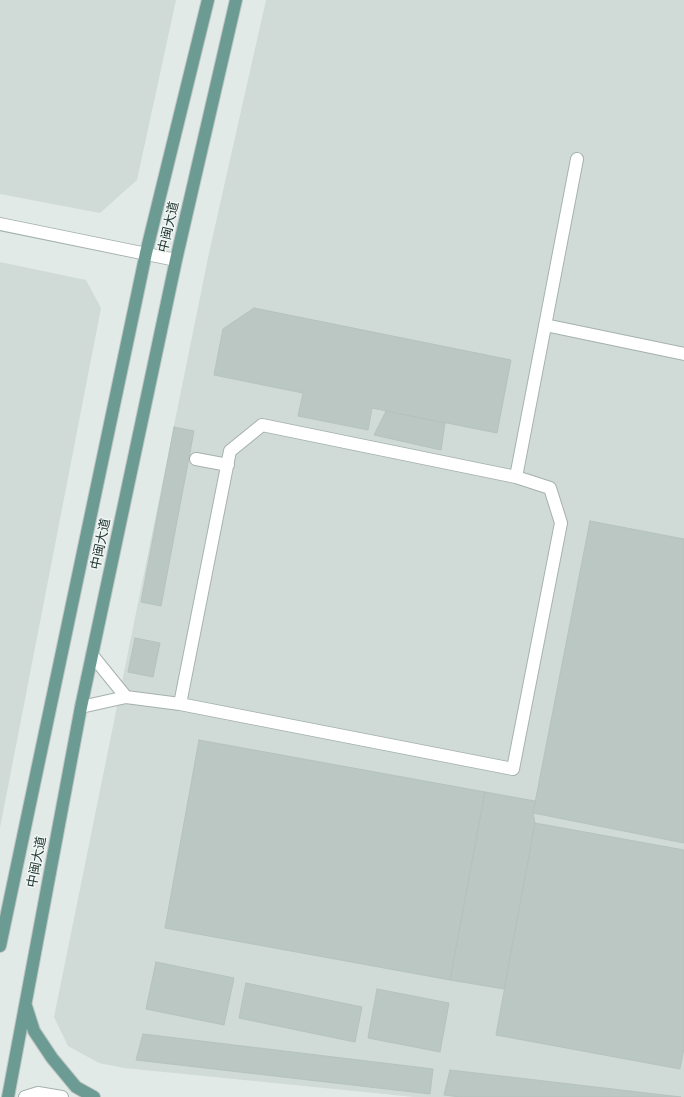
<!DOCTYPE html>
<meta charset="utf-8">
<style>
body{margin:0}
canvas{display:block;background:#e1eae7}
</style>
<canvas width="684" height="1097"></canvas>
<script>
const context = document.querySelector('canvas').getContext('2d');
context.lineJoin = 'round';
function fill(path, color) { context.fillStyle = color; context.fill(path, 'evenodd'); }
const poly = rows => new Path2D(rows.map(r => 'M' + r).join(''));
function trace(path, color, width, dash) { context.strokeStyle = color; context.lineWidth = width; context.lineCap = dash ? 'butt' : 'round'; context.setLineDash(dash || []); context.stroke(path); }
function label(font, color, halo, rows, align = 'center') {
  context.font = font + ' Rubik,"Noto Sans SC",sans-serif'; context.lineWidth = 3; context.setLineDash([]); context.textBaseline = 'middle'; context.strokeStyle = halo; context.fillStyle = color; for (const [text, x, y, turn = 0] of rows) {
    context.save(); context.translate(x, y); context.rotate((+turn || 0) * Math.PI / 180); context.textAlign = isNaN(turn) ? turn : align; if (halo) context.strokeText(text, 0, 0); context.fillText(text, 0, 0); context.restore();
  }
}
fill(poly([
 [0,0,176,0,137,180,100,213,0,194],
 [266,0,684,0,684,1097,414,1097,124,1068,99,1063,68,1046,54,1017,209,253],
 [0,262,86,280,101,308,0,828]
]), '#d0dad6');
const building = poly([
 [254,308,511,360,497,433,372,408,368,430,298,416,303,393,214,375,223,329,254,308],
 [386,411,445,423,441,450,374,435,386,411],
 [174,427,194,431,161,606,141,602,174,427],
 [590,521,684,539,684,843,533,813,590,521],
 [135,638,160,643,153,677,128,672,135,638],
 [199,740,485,792,450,980,165,928,199,740],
 [485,792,535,801,533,813,535,823,504,989,450,980,485,792],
 [535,823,684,850,684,1048,680,1069,496,1035,535,823],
 [156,962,234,978,224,1025,146,1009,156,962],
 [246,983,362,1007,355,1042,239,1018,246,983],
 [377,989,449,1003,440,1052,368,1038,377,989],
 [143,1034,433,1069,430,1094,136,1060,143,1034],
 [450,1070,681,1097,460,1097,444,1095,450,1070]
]);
fill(building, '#bac7c3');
trace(building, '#b5c3be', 1);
const minor = poly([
 [0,224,176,260],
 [545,325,684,354],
 [196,459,228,465],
 [516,477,577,159],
 [126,697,180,704,513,769,561,523,550,488,516,477,262,425,230,451,180,704],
 [81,707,126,697,92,655],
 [25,1097,38,1093,62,1097]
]);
const major = poly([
 [0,946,146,253,208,0],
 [26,1006,34,1031,52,1058,76,1087,94,1097],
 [8,1097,81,707,176,260,236,0]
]);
trace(minor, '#a5b1ae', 14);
trace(major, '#bdc4c2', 14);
trace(minor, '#fff', 12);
trace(major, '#6b9b93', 12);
label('13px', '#243935', '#f1f7f5', [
 ["中闽大道",169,227,-77],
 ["中闽大道",101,544,-78],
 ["中闽大道",37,862,-79]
]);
</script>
